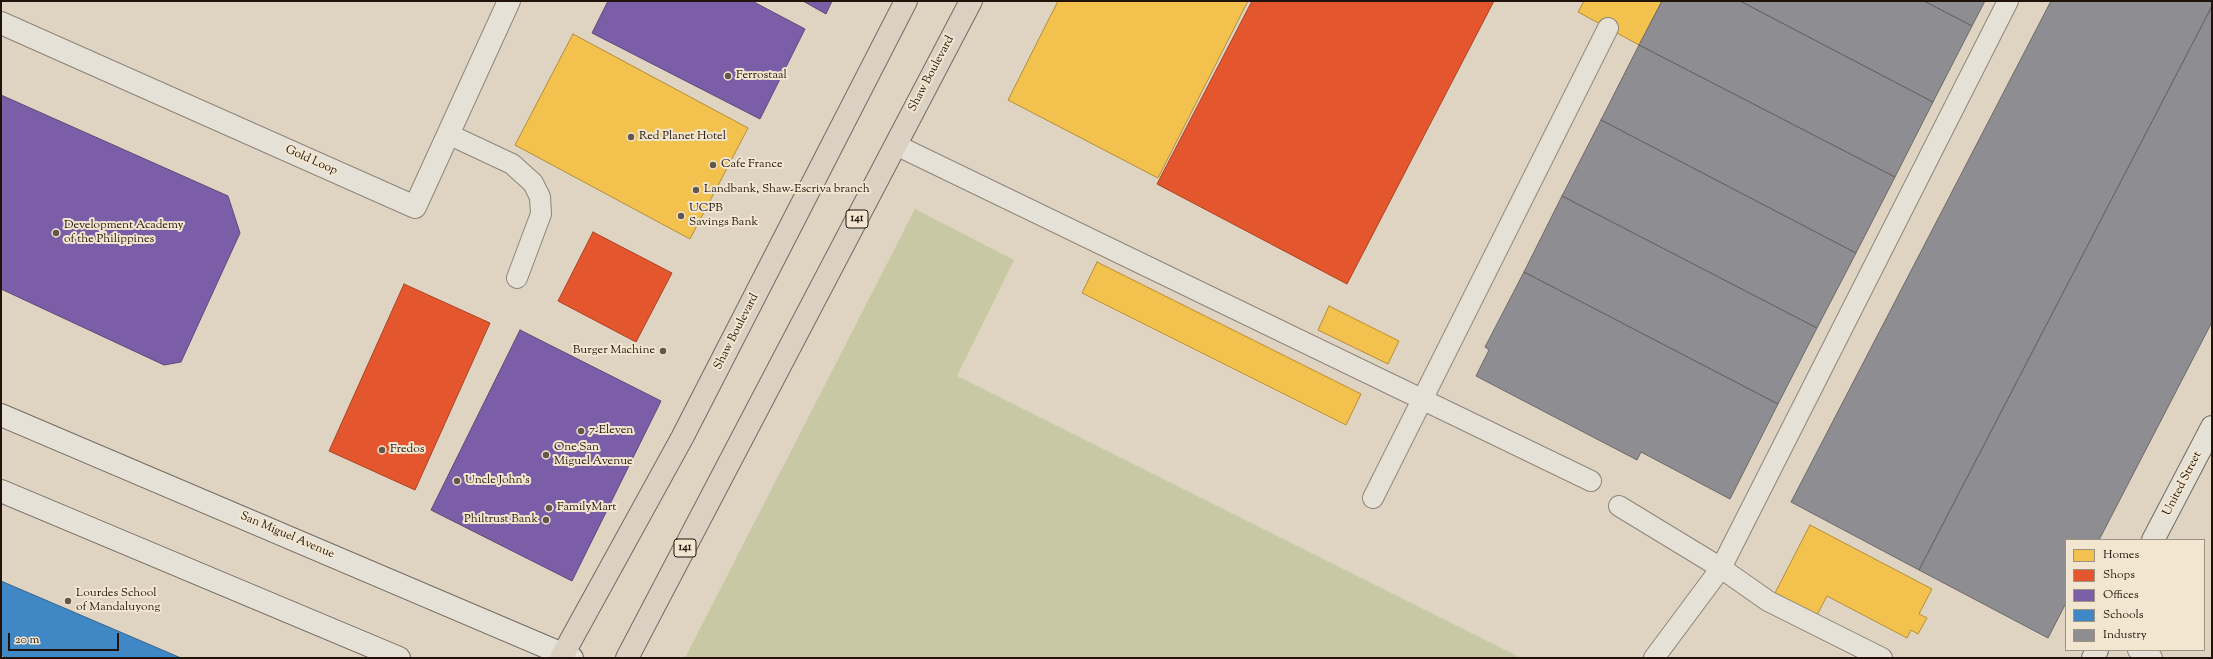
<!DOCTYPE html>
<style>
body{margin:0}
#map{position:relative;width:2213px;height:659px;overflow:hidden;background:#dfd4c2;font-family:"Sorts Mill Goudy",serif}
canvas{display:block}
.frame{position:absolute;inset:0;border:2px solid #21130a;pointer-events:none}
.legend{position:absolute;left:2065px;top:539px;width:140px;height:112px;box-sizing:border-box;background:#f2e6d0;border:1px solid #9e9281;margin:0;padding:5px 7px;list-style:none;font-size:12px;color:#21130a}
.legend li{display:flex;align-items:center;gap:8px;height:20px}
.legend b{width:20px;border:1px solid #9e9281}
.scale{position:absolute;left:8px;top:633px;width:111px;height:18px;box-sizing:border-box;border:2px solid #21130a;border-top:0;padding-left:5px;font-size:12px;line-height:14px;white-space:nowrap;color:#21130a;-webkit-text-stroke:3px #f2e6d0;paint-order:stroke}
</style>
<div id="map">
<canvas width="2213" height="659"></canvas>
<div class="frame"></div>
<ul class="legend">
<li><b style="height:11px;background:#f2c14e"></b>Homes</li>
<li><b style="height:11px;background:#e4572e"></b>Shops</li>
<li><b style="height:11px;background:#7b5ea7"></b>Offices</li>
<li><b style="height:11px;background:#3f88c5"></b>Schools</li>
<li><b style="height:11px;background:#8d8d92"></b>Industry</li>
</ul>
<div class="scale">20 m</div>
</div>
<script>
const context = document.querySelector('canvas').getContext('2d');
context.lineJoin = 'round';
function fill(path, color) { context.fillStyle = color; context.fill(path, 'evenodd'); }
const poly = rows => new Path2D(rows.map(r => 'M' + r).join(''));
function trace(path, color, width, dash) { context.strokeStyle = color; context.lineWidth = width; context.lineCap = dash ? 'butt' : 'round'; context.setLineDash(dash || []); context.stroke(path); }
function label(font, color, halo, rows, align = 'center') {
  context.font = font + ' "Sorts Mill Goudy",serif'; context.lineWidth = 4; context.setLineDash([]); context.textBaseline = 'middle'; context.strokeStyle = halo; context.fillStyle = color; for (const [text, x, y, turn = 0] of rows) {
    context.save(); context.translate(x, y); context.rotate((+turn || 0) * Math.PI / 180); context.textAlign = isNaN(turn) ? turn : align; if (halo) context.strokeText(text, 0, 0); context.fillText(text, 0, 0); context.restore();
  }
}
fill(poly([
 [915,209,1014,260,957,376,1521,658,685,658]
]), '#c8c8a5');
const homes = poly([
 [1058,1,1248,1,1158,178,1008,100,1058,1],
 [1584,1,1662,1,1639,45,1578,12,1584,1],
 [573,34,748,128,690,239,515,145,573,34],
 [1097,262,1361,394,1346,425,1082,293,1097,262],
 [1329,306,1399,341,1388,364,1318,330,1329,306],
 [1810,525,1932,589,1919,614,1927,618,1918,634,1911,630,1907,638,1827,596,1817,615,1775,593,1810,525]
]);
fill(homes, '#f2c14e');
trace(homes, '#b38d3a', 1);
const shops = poly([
 [1252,1,1494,1,1347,284,1157,184,1252,1],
 [593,232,672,273,636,342,558,301,593,232],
 [404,284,490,323,415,490,329,451,404,284]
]);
fill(shops, '#e4572e');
trace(shops, '#aa4323', 1);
const offices = poly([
 [608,1,752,1,805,29,760,119,592,33,608,1],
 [803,1,832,1,826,14,803,1],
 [1,95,228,196,240,233,181,362,164,365,1,289,1,95],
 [520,330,661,401,572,581,431,510,520,330]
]);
fill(offices, '#7b5ea7');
trace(offices, '#604878', 1);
const schools = poly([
 [1,581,181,658,7,658,1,655,1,581]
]);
fill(schools, '#3f88c5');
trace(schools, '#36658d', 1);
const industry = poly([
 [1662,1,1740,1,1933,102,1895,177,1639,45,1662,1],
 [1740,1,1924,1,1972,26,1933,102,1740,1],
 [1924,1,1985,1,1972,26,1924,1],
 [2051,1,2212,1,2212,6,1919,570,1791,502,2051,1],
 [2212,6,2212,322,2099,540,2066,540,2066,603,2048,638,1919,570,2212,6],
 [1639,45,1895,177,1856,253,1601,120,1639,45],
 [1601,120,1856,253,1817,328,1562,196,1601,120],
 [1562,196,1817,328,1778,404,1524,272,1562,196],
 [1524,272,1778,404,1730,499,1641,452,1637,460,1476,376,1489,350,1485,347,1524,272]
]);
fill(industry, '#8d8d92');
trace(industry, '#6d6869', 1);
const lane = poly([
 [448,134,512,164,533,183,540,197,541,214,517,278],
 [896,145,1591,481],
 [1373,498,1608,28],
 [1619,506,1721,568,2008,1],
 [2138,650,2152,658],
 [1654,658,1721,568,1768,601,1882,658]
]);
const street = poly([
 [1,23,415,207,509,1]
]);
const secondary = poly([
 [1,415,572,658],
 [1,491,399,658],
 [2153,540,2212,427],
 [2093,658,2097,650]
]);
const primary = poly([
 [561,658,682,438,906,1],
 [627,658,971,1]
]);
trace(lane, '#8d857a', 22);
trace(street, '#8d857a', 24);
trace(secondary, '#736b61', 24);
trace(primary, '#736b61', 24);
trace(lane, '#e6e1d7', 20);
trace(street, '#e6e1d7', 22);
trace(secondary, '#e6e1d7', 22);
trace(primary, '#dad1c2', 22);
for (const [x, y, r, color] of [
 [728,76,4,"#64574a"],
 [631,137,4,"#64574a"],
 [713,165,4,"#64574a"],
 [696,190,4,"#64574a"],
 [681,216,4,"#64574a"],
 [56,233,4,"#64574a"],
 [663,351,4,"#64574a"],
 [581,431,4,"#64574a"],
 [382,450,4,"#64574a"],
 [546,455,4,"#64574a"],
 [457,481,4,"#64574a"],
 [549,508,4,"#64574a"],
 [546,520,4,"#64574a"],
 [68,601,4,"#64574a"]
]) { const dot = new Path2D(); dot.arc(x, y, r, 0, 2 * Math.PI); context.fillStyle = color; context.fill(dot); trace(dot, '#f2e6d0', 1.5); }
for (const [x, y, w] of [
 [857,219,22],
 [685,548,22]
]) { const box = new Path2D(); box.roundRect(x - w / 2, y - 9, w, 18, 3); context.fillStyle = '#f2e6d0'; context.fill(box); trace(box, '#21130a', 1); }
label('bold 11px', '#21130a', null, [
 ["141",857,219],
 ["141",685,548]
]);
label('12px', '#21130a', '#f2e6d0', [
 ["Shaw Boulevard",932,74,-62],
 ["Gold Loop",311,161,24],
 ["Shaw Boulevard",737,332,-63],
 ["United Street",2183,484,-63],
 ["San Miguel Avenue",287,536,23]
]);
label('12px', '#21130a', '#f2e6d0', [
 ["Ferrostaal",736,76],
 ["Red Planet Hotel",639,137],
 ["Cafe France",721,165],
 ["Landbank, Shaw-Escriva branch",704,190],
 ["UCPB",689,209],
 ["Savings Bank",689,223],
 ["Development Academy",64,226],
 ["of the Philippines",64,240],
 ["Burger Machine",655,351,"right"],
 ["7-Eleven",589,431],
 ["One San",554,448],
 ["Miguel Avenue",554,462],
 ["Fredos",390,450],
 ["Uncle John's",465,481],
 ["FamilyMart",557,508],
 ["Philtrust Bank",538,520,"right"],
 ["Lourdes School",76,594],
 ["of Mandaluyong",76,608]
], 'left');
</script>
